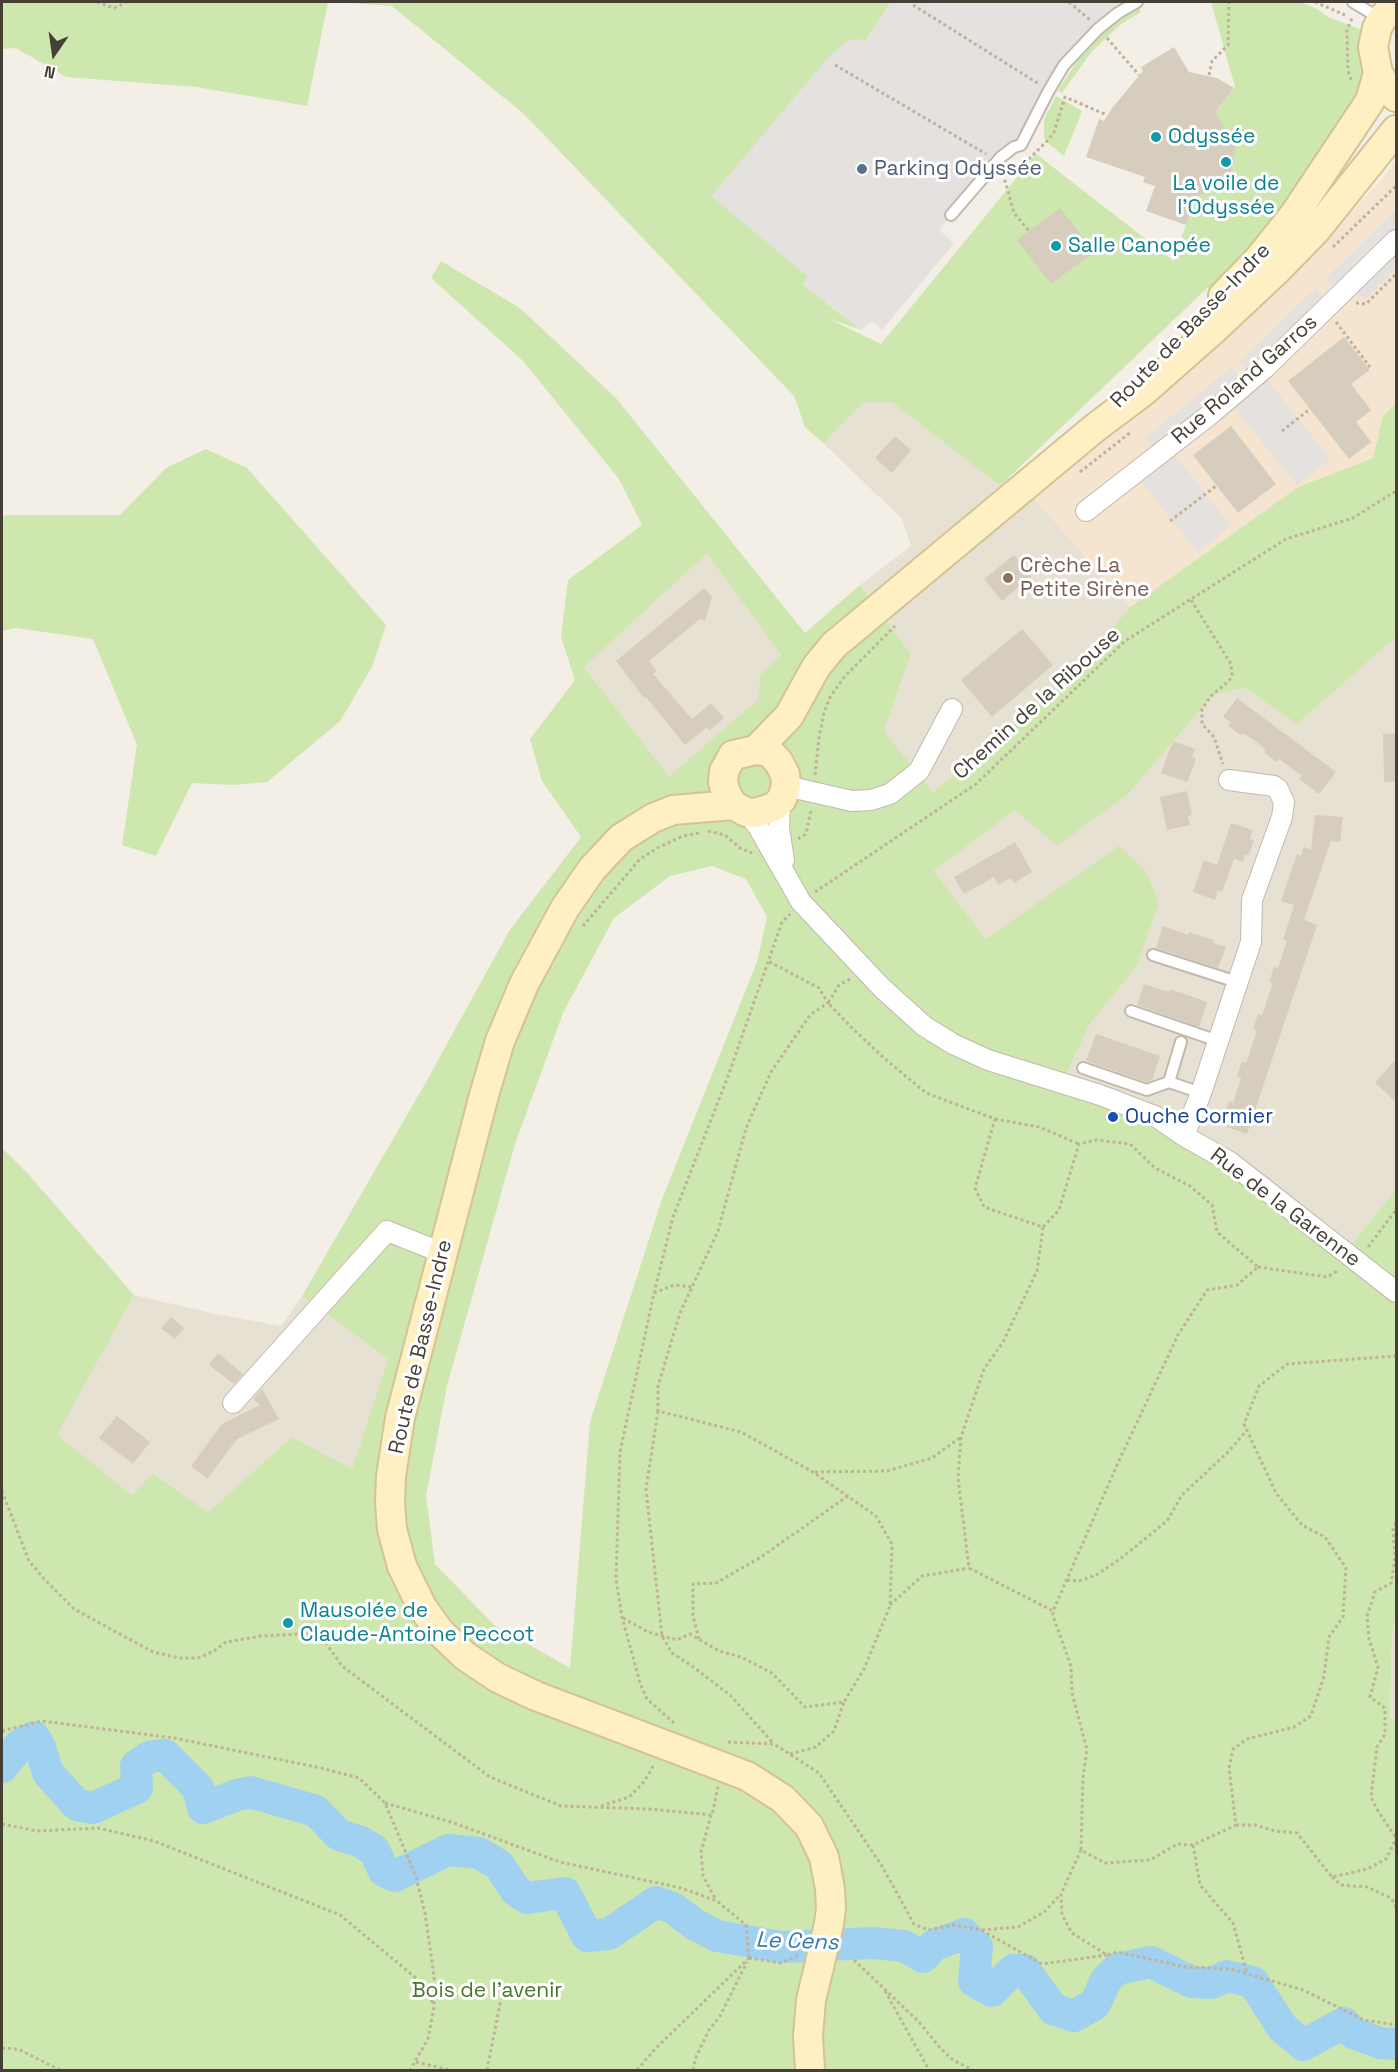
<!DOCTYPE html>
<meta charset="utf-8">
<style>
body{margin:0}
#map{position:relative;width:1398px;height:2072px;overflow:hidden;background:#f3efe6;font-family:"Space Grotesk",sans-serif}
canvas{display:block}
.frame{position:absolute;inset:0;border:3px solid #463f35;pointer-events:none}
.north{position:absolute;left:24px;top:24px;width:60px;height:60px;-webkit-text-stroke:4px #fff;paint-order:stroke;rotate:193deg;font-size:16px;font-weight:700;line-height:24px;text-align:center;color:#463f35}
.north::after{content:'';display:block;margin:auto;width:21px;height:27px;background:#463f35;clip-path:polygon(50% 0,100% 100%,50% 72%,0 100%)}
</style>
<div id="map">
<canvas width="1398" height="2072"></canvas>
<div class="frame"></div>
<div class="north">N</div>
</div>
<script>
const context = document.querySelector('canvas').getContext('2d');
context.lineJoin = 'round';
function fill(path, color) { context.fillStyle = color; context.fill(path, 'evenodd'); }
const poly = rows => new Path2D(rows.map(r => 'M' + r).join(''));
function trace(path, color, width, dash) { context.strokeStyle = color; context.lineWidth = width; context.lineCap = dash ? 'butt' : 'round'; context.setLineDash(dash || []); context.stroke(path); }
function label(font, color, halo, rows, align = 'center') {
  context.font = font + ' "Space Grotesk",sans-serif'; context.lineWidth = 6; context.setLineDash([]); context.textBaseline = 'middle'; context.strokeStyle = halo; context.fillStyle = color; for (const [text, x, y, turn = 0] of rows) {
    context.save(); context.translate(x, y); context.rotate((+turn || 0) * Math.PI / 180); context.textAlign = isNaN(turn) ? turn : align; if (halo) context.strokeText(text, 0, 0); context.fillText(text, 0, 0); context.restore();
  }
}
fill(poly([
 [864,402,892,402,1000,486,1034,498,1130,607,1067,681,933,792,884,731,911,654,860,585,911,546,902,519,823,443],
 [707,552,781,655,760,675,760,699,669,776,584,667],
 [1396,637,1396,1189,1352,1244,1338,1258,1060,1087,1090,1024,1137,966,986,939,934,871,1015,810,1129,793,1213,695,1245,688,1297,724],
 [134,1295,216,1314,281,1326,302,1296,388,1359,352,1470,292,1437,208,1512,154,1473,132,1495,56,1435],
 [1396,1613,1396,1719,1390,1718,1392,1635]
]), '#e7e1d4');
fill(poly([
 [1396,160,1396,403,1383,416,1373,458,1298,487,1130,607,1034,498,1176,379,1292,272,1379,183]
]), '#f5e5d0');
fill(poly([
 [2,2,328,2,307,106,197,87,66,77,16,48,2,49],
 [335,2,891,2,868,37,807,276,827,304,862,330,829,319,881,344,1036,154,1174,261,1220,121,1215,112,1235,87,1211,2,1301,2,1317,9,1328,17,1365,31,1366,83,1276,224,1212,291,1207,288,1000,486,892,402,864,402,823,443,805,427,794,396,524,114,392,6],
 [1138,7,1141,12,1121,24,1092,51,1062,93,1058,90,1076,63,1102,34],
 [1056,96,1082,111,1064,156,1047,142,1044,137,1044,119],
 [441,261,520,308,616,398,805,633,860,585,911,654,884,731,933,792,1067,681,1130,607,1298,487,1373,458,1383,416,1396,403,1396,637,1297,724,1245,688,1213,695,1129,793,1057,846,1015,810,934,871,986,939,1119,846,1145,870,1159,901,1137,966,1090,1024,1060,1087,1184,1138,1338,1258,1352,1244,1396,1189,1396,1613,1392,1635,1390,1718,1396,1719,1396,2070,2,2070,2,1148,29,1175,134,1295,57,1435,132,1495,153,1473,208,1512,292,1437,352,1469,388,1359,302,1296,425,1084,509,931,581,837,542,781,530,739,575,680,561,637,568,580,642,525,619,479,523,361,431,278],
 [707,553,781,655,760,675,759,699,669,776,584,667],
 [712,866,746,879,767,917,757,962,661,1202,590,1422,570,1668,494,1625,435,1564,426,1496,447,1386,515,1144,563,1013,614,918,670,876],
 [206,449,247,468,386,625,372,667,340,721,267,782,233,785,192,783,156,856,122,845,137,745,93,639,16,628,2,631,2,517,6,515,120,515,166,468]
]), '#cee7ae');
fill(poly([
 [891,2,1137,2,1064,65,1014,147,951,215,939,230,954,243,882,330,872,321,862,330,803,285,807,276,711,196,826,60,846,41,860,39,866,41],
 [1396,210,1396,229,1335,289,1325,279],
 [1396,252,1396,269,1365,300,1356,291],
 [1316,288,1325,298,1248,371,1239,362],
 [1232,367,1241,378,1154,449,1145,438],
 [1267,379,1330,459,1297,485,1233,406],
 [1175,455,1231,526,1197,552,1141,481]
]), '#e4e1de');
trace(poly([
 [2,1767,20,1745,34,1737,40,1747,48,1773,77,1805,93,1808,137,1788,136,1766,149,1757,165,1755,198,1788,203,1808,237,1795,250,1792,316,1811,339,1835,359,1841,374,1850,384,1871,395,1876,448,1850,479,1853,499,1865,516,1891,527,1898,565,1893,587,1936,609,1934,656,1902,673,1908,694,1924,717,1936,782,1947,873,1943,904,1946,923,1957,934,1945,964,1934,977,1947,974,1981,992,1991,1013,1970,1025,1970,1053,2009,1074,2016,1095,2004,1106,1980,1117,1969,1151,1962,1192,1982,1211,1983,1227,1976,1253,1982,1282,2027,1303,2045,1344,2023,1353,2033,1380,2043,1396,2044]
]), '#a1d1f0', 32);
fill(poly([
 [1174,47,1189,72,1217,78,1234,88,1215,112,1227,132,1230,131,1234,140,1235,149,1232,169,1228,178,1216,190,1196,196,1186,225,1146,211,1155,186,1143,182,1145,177,1086,157,1099,119,1104,121,1112,108,1143,71,1141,67],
 [1060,208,1094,252,1051,284,1017,240],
 [1344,337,1370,370,1351,384,1371,410,1356,422,1371,442,1349,459,1288,381],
 [1231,426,1276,484,1238,513,1193,455],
 [895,436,911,450,892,473,875,458],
 [1014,555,1032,576,1002,601,984,579],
 [704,588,712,597,705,621,700,619,649,661,657,671,653,674,692,719,711,703,724,718,710,730,707,727,685,745,646,697,644,698,616,661],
 [1022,629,1053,665,992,717,961,680],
 [1237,698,1336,772,1319,794,1299,779,1302,776,1279,759,1276,762,1264,752,1266,750,1255,741,1243,733,1241,735,1228,726,1231,722,1223,717],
 [1383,734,1396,734,1396,781,1384,782],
 [1173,741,1195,749,1192,757,1196,759,1187,782,1161,773],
 [1187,791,1192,815,1188,816,1190,825,1167,830,1160,797],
 [1315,815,1343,817,1340,842,1331,841,1304,920,1317,925,1247,1134,1225,1126,1228,1118,1224,1116,1229,1101,1233,1103,1241,1078,1237,1076,1242,1061,1246,1063,1257,1031,1253,1029,1258,1014,1262,1015,1273,983,1269,982,1274,967,1278,968,1287,941,1283,940,1294,905,1281,901,1297,854,1301,856,1304,847,1311,850],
 [1231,823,1253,830,1250,839,1254,840,1249,855,1245,854,1243,862,1234,859,1222,892,1218,891,1215,900,1193,892,1204,860,1217,865],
 [1015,842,1032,872,1014,883,1011,878,998,885,994,877,964,894,954,877],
 [1163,926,1188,935,1189,932,1214,940,1213,943,1226,947,1218,968,1156,948],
 [1144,984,1169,992,1170,989,1207,1002,1199,1027,1137,1005],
 [1096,1034,1160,1056,1152,1080,1147,1082,1086,1061],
 [1396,1059,1396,1102,1375,1083],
 [171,1317,184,1328,175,1339,161,1328],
 [218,1353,243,1374,234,1384,209,1365],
 [262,1389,279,1419,237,1439,207,1479,191,1466,222,1424,260,1405,253,1399],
 [117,1416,150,1442,133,1464,99,1438]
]), '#d7cdbe');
const service = poly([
 [1353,2,1381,19],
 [951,215,1001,157,1014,147,1021,145,1048,92,1064,65,1098,29,1118,13,1137,2],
 [1153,955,1237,982],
 [1131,1011,1218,1041],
 [1181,1042,1169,1082,1201,1093],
 [1083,1068,1147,1090,1169,1082]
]);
const minor = poly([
 [1086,511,1212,413,1265,368,1396,240],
 [786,786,852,801,871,800,890,794,919,771,952,709],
 [780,801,779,828,784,860],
 [746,812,757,825,801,902,882,988,924,1026,953,1044,988,1060,1100,1095,1155,1116,1184,1136,1230,1162,1396,1292],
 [1184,1136,1201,1093,1251,942,1252,900,1282,817,1284,802,1278,789,1274,786,1229,780],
 [233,1403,387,1231,443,1253]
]);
const secondary = poly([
 [1396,2,1382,19,1377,28,1373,47,1378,73,1387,88,1396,97],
 [1223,296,1257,261,1294,215,1370,101,1378,73],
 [756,750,789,716,816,667,834,645,1096,427,1144,391,1212,331,1277,270,1316,230,1396,130],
 [756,750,769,752,778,761,785,774,786,786,782,799,774,807,755,813,746,812,733,805,726,793,723,782,724,771,733,755,756,750],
 [733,805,673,810,653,818,621,838,592,869,565,908,524,984,500,1041,484,1095,400,1418,391,1476,390,1503,392,1529,402,1566,422,1607,440,1632,465,1656,498,1678,536,1696,747,1776,783,1799,809,1826,824,1857,830,1889,831,1908,829,1924],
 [810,2070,808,2036,811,2000,819,1967]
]);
trace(service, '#c1b9ab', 14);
trace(minor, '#c1b9ab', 22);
trace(secondary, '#d3c395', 32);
trace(poly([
 [97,2,114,8,127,2],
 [1069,2,1090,20],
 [1315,2,1345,15],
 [913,5,1039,84],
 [1107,38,1139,75],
 [835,65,986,154],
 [1209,75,1212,61,1228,45,1229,2],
 [1351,80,1348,70,1347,30,1353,16],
 [1003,174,1014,213,1029,231],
 [1004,176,1024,164,1049,139,1054,132,1065,97,1107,115],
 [1333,247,1396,186],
 [1356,303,1366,304,1396,274],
 [1336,322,1370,367],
 [1282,431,1310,409],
 [1080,472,1131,432],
 [1170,521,1216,486],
 [1191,600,1231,664,1232,675,1229,681,1211,696,1202,709,1202,724,1214,737,1223,764],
 [815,775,819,738,824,713,830,697,845,676,895,626],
 [708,831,725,835,740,848,752,853],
 [798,839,806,834,811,811],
 [815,892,976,784,1125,641,1286,539,1353,518,1396,491],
 [583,926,640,859,659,847,683,836,699,833],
 [850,979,839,985,828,1003,851,1027,884,1058,926,1093,995,1119,975,1188,984,1207,1043,1227,1059,1210,1079,1144,1097,1140,1130,1144,1155,1168,1190,1186,1212,1205,1217,1232,1258,1267,1237,1285,1207,1290,1178,1335,1117,1465,1053,1611,1053,1616,1071,1666,1072,1693,1087,1750,1083,1777,1081,1850,1105,1863,1150,1860,1177,1844,1193,1845,1236,1825,1229,1768,1233,1749,1247,1739,1294,1727,1311,1716,1324,1676,1329,1637,1343,1617,1346,1568,1325,1537,1302,1525,1276,1493,1244,1424,1259,1386,1287,1364,1396,1356],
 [995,1119,1039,1127,1079,1144],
 [1043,1227,1037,1271,1003,1342,984,1369,961,1437,958,1478,969,1568,1053,1611],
 [1368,1247,1396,1210],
 [1258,1267,1327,1277,1339,1270],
 [654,1293,674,1285,693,1287],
 [658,1411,646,1489,662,1636,672,1653,692,1666,730,1695,774,1744],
 [815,1472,887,1471,932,1458,961,1437],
 [2,1491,29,1561,46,1581,74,1609,153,1652,180,1658,198,1658,214,1651,226,1642,261,1636,319,1633,342,1666,490,1777,561,1806,649,1809,712,1815,718,1787],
 [1396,1523,1393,1528,1395,1558,1391,1583,1375,1592,1367,1616,1369,1639,1378,1667,1370,1697,1385,1708,1385,1734,1377,1747,1371,1797,1378,1811,1396,1838],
 [1067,1580,1079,1581,1096,1575,1120,1559,1167,1521,1182,1495,1228,1452,1247,1430],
 [890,1605,922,1576,969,1568],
 [623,1618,648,1632,677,1640,690,1634,719,1651,741,1657,772,1673,805,1707,844,1702,864,1669,890,1606,892,1544,876,1516,813,1472,741,1432,658,1411,658,1386,680,1313,718,1231,746,1128,771,1072,810,1015,828,1003,819,988,768,961],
 [699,1639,693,1616,693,1584,716,1583,761,1557,848,1496],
 [674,1723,647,1699,640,1683,622,1617,616,1579,620,1452,654,1293,673,1217,727,1079,782,922,790,914],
 [2,1731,42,1721,174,1738,321,1768,359,1778,385,1803,416,1877,425,1913,434,1976,434,2007,428,2039,410,2070],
 [728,1742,774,1744,819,1773,882,1866,914,1924,928,1930,954,1925,981,1930,1042,1964,1107,1955],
 [790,1754,816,1747,834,1731,844,1702],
 [385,1803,451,1822,560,1862,681,1888,717,1901,746,1925,749,1958],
 [601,1806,629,1797,642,1784,652,1769,653,1764],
 [711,1815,701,1852,703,1876,716,1900],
 [2,1824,37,1831,98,1828,154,1841,340,1915,422,1983,434,2005],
 [1236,1825,1255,1825,1275,1831,1297,1833,1332,1877,1367,1869,1386,1859,1396,1839],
 [1193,1845,1200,1885,1233,1923,1247,1974],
 [1081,1850,1061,1894,1062,1915,1072,1933,1107,1955,1117,1952,1186,1967,1231,1969,1303,1990,1364,2020,1396,2025],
 [1332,1877,1341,1885,1367,1887,1391,1898,1396,1907],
 [982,1930,1018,1927,1044,1912,1061,1894],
 [749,1958,781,1963,799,1955],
 [854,1960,919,2022,941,2049,953,2060,973,2070],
 [885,1991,929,2070],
 [2,2048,18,2049,60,2070],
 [416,2062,450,2070],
 [487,2070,501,1999],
 [637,2070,655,2049,749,1958],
 [693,2070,696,2057,709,2030,720,2016,747,1962]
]), '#c0b299', 3, [3, 3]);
trace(service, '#fff', 10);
trace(minor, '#fff', 20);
trace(secondary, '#fff0c4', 28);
const secondaryBridge = poly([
 [819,1967,829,1924]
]);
trace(secondaryBridge, '#d3c395', 32, []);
trace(secondaryBridge, '#fff0c4', 28);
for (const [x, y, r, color] of [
 [1156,137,6,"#0f9aa8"],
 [1226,162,6,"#0f9aa8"],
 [862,169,6,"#5c6f8a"],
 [1056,246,6,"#0f9aa8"],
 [1008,578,6,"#8d6e63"],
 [1113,1117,6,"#1a4fb4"],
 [288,1623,6,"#0f9aa8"]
]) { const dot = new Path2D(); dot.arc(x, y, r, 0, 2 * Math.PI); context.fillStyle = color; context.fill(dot); trace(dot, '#fff', 2); }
label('21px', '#0d838f', '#fff', [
 ["Odyssée",1168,137],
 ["La voile de",1226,184,"center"],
 ["l'Odyssée",1226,208,"center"],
 ["Salle Canopée",1068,246],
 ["Mausolée de",300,1611],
 ["Claude-Antoine Peccot",300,1635]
], 'left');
label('21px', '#4e5e75', '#fff', [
 ["Parking Odyssée",874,169]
], 'left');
label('21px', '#463f35', '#fff', [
 ["Route de Basse-Indre",1191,326,-46],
 ["Rue Roland Garros",1245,380,-41],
 ["Chemin de la Ribouse",1037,704,-42],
 ["Rue de la Garenne",1285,1208,37],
 ["Route de Basse-Indre",421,1347,-77]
]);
label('21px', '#785e54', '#fff', [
 ["Crèche La",1020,566],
 ["Petite Sirène",1020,590]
], 'left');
label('21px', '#164399', '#fff', [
 ["Ouche Cormier",1125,1117]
], 'left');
label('21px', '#477728', '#fff', [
 ["Bois de l'avenir",487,1991]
]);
label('italic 22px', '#2e7bb1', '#fff', [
 ["Le Cens",797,1942,2]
]);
</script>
